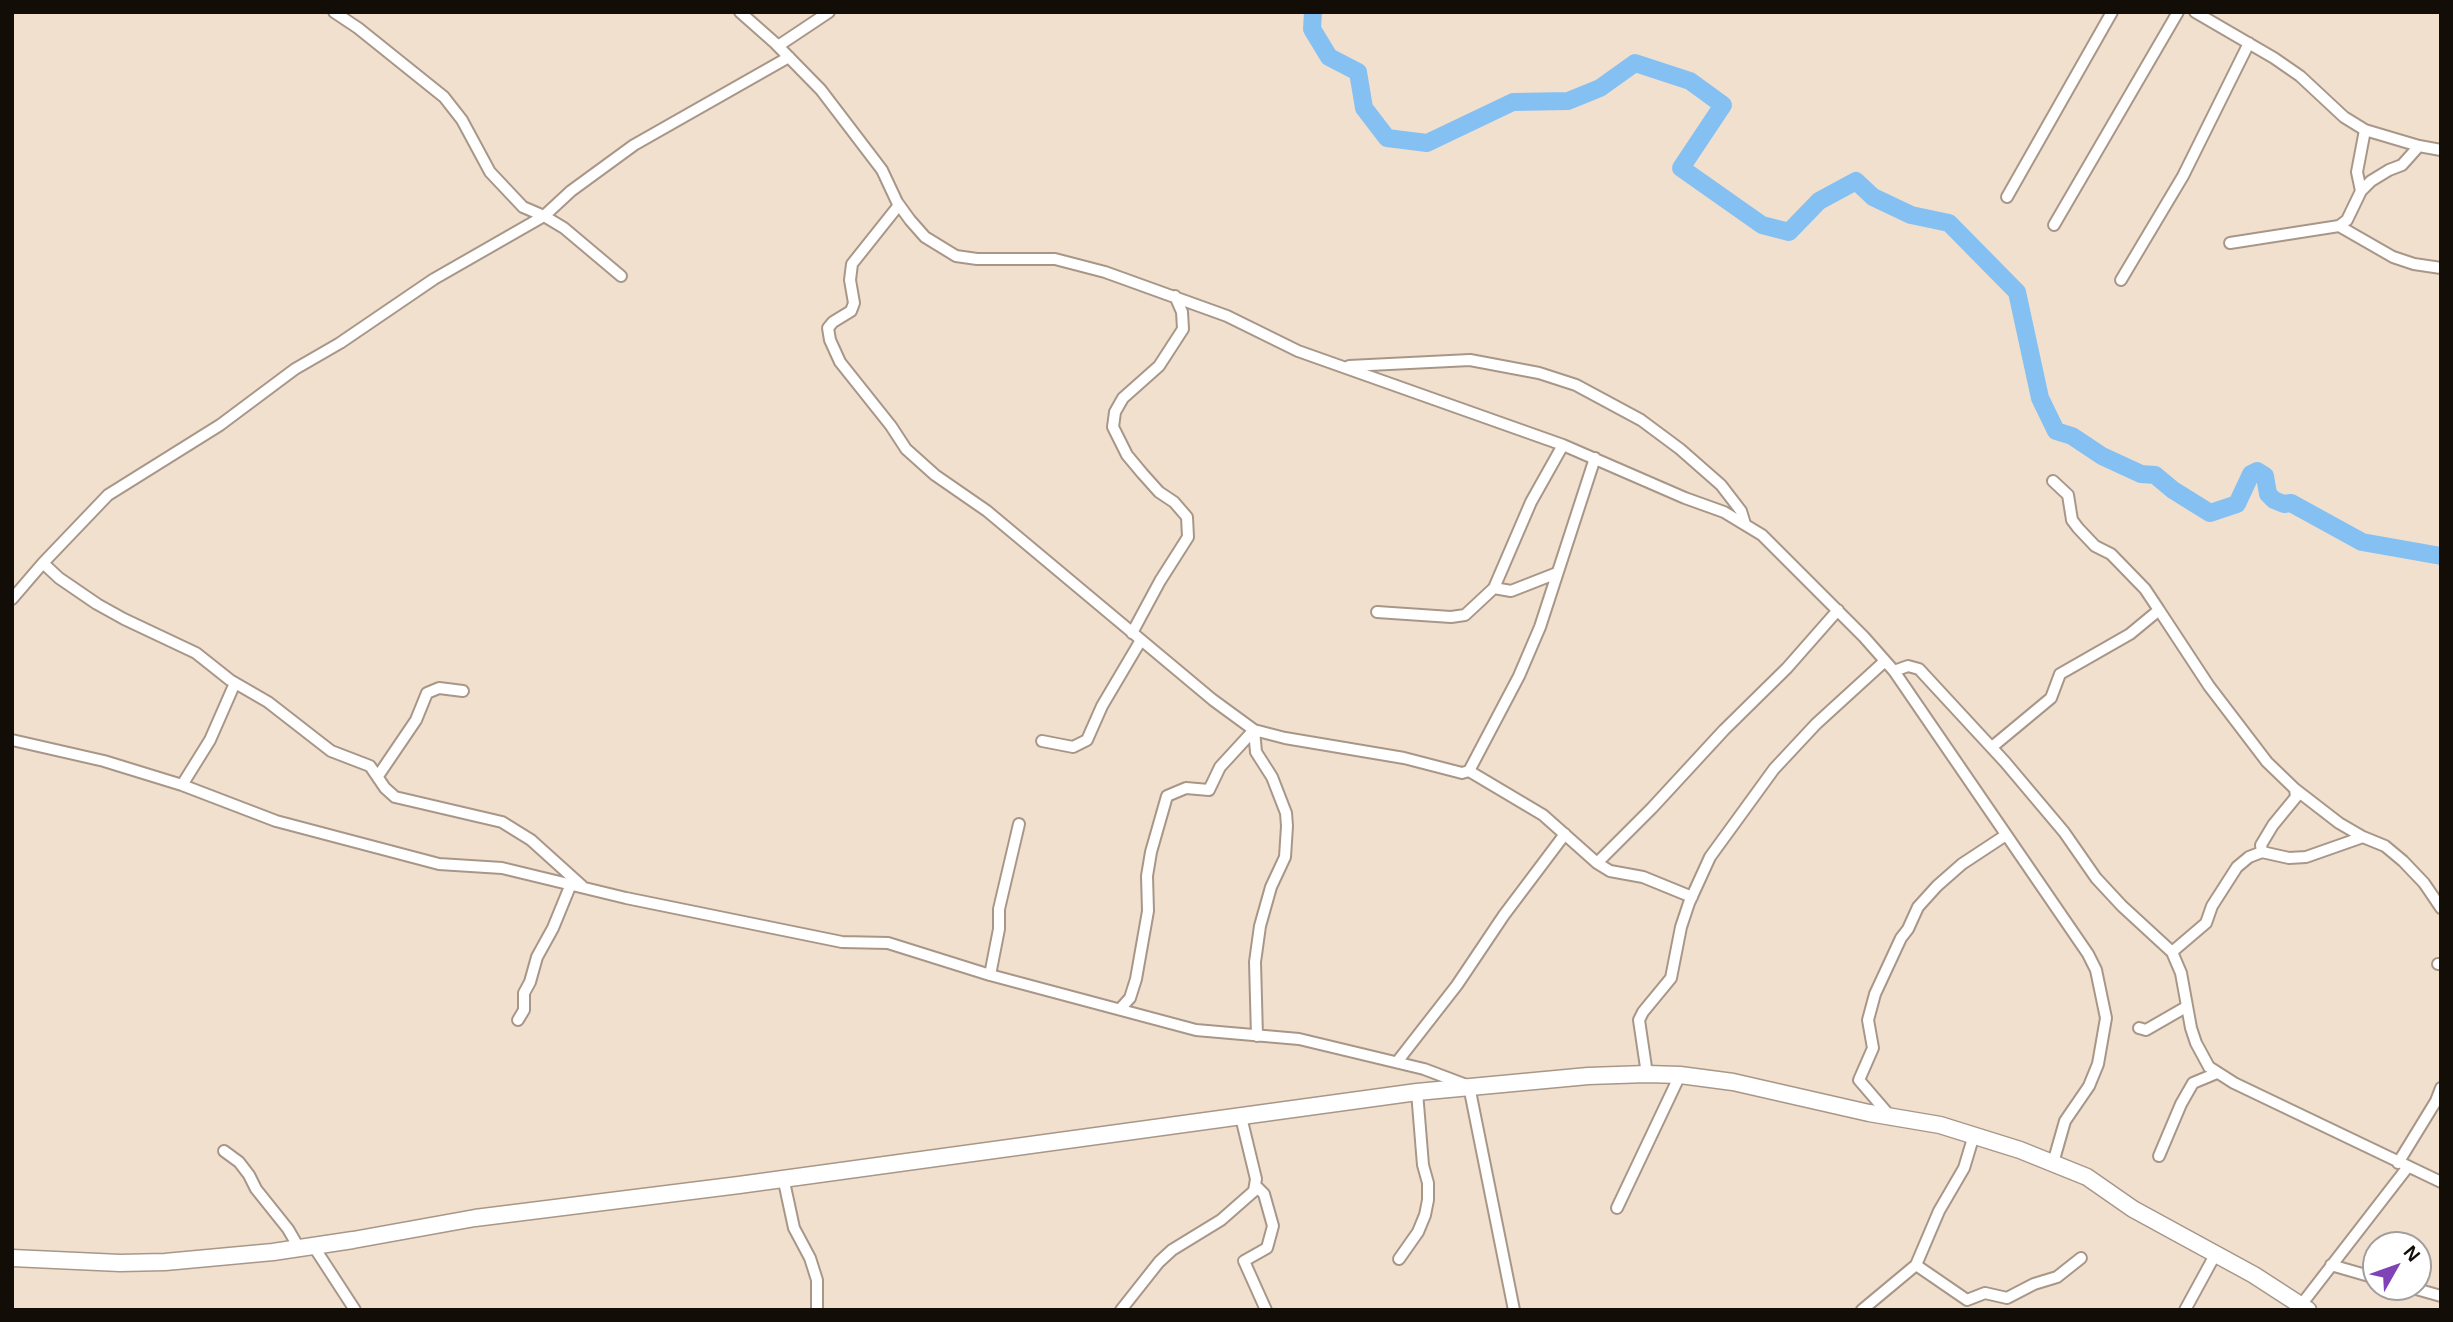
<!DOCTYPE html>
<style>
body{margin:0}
#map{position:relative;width:2453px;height:1322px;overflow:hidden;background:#f2e0cf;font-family:Arial,sans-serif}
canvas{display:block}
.frame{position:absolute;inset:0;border:14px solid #130d08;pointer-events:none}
.north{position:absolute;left:2362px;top:1231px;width:70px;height:70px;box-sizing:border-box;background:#fff;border:2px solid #a19e9c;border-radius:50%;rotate:50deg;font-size:19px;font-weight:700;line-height:28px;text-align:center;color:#130d08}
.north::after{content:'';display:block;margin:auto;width:24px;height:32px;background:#8042b7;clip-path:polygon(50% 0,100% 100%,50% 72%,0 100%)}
</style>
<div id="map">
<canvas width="2453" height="1322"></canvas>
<div class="frame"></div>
<div class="north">N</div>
</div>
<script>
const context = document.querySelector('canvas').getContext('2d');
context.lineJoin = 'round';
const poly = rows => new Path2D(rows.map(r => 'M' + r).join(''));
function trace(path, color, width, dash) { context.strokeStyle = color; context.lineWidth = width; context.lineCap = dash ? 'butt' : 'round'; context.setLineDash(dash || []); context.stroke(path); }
trace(poly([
 [1313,12,1312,29,1329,57,1358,72,1364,108,1387,138,1427,143,1513,102,1568,101,1600,88,1635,63,1690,81,1723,105,1681,168,1762,225,1789,232,1819,201,1856,181,1873,197,1911,215,1949,223,2017,292,2040,398,2056,431,2072,436,2102,456,2141,474,2155,475,2173,490,2210,513,2237,504,2251,474,2257,471,2265,476,2268,494,2274,500,2284,504,2291,503,2362,542,2441,556]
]), '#85c0f2', 18);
const street = poly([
 [334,12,358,28,444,97,462,120,490,172,523,207,544,216,564,228,621,276],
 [740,12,775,43,821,90,882,170,897,202,910,220,925,237,956,256,977,259,1055,259,1105,272,1227,316,1298,351,1563,445,1685,498,1724,512,1762,535,1864,637,1894,671,2088,954,2096,970,2106,1018,2098,1064,2089,1086,2065,1121,2053,1163],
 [2195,12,2274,58,2300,76,2344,117,2365,130,2419,146,2441,150],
 [778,46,829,12],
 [2361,191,2357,172,2365,130],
 [2007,197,2112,12],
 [899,205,852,264,850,280,854,303,851,311,833,322,828,328,830,340,840,362,891,426,906,449,935,475,987,511,1213,700,1254,730,1285,738,1404,758,1462,773,1469,771,1519,676,1540,627,1595,458],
 [2054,225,2178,12],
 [2339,226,2393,257,2414,264,2441,268],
 [2230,243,2339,226,2347,220,2361,191,2371,181,2389,170,2402,165,2419,146],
 [2121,280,2183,176,2249,43],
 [1349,366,1470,360,1539,373,1576,385,1641,420,1680,449,1721,485,1741,511,1745,524],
 [2053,481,2068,495,2072,520,2078,528,2095,546,2111,554,2145,589,2159,610],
 [43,563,59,578,97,604,124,619,196,653,230,680,268,702,331,751,370,766,385,788,395,797,502,822,531,840,582,886],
 [1494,588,1531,502,1563,445],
 [12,599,43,563,108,495,220,425,295,369,340,343,434,279,544,216,571,191,634,145,789,57],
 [1377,612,1451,617,1465,615,1494,588,1511,591,1557,573],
 [1132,633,1160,581,1188,537,1187,517,1174,502,1159,492,1142,473,1127,455,1113,427,1115,412,1123,398,1159,366,1183,329,1182,312,1175,296],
 [1894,671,1908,666,1919,669,2005,762,2064,832,2096,878,2122,906,2172,952,2181,973,2191,1028,2196,1043,2209,1067,2234,1083,2441,1182],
 [1254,730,1256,752,1272,777,1286,813,1287,826,1285,857,1271,887,1260,926,1255,962,1257,1036],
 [12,740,104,761,182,785,276,821,439,864,502,868,626,898,842,942,888,943,990,975,1196,1030,1299,1039,1424,1069,1469,1086,1514,1310],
 [1042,741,1073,747,1087,740,1102,706,1141,640],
 [1992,747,2051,698,2060,674,2130,634,2159,610,2209,686,2267,762,2295,789,2339,823,2363,837,2385,846,2403,861,2424,883,2441,908],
 [1469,771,1543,815,1597,863,1610,871,1643,877,1692,897],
 [378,776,416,720,427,693,439,688,463,691],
 [182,785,210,740,235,683],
 [2295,789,2296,797,2273,825,2261,845,2262,852,2289,858,2306,857,2363,837],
 [1597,863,1652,808,1724,730,1787,668,1838,610],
 [2172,952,2206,923,2212,906,2237,867,2249,857,2262,852],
 [2438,964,2441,964],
 [990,975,999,929,999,909,1019,824],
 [1120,1009,1130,998,1136,979,1148,911,1147,876,1151,852,1167,796,1186,788,1209,790,1220,767,1254,730],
 [518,1020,524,1010,524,993,530,982,537,957,553,928,571,884],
 [2139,1028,2146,1030,2186,1007],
 [1397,1062,1457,985,1504,915,1565,834],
 [1647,1074,1639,1020,1643,1012,1671,978,1681,927,1689,903,1710,857,1774,769,1816,724,1885,661],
 [1890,1116,1859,1080,1873,1048,1868,1020,1875,994,1901,938,1908,929,1918,907,1937,886,1962,864,2006,835],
 [224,1151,239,1162,249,1175,256,1189,288,1229,299,1248],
 [2159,1156,2181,1104,2193,1083,2217,1073],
 [2398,1163,2436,1101,2441,1088],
 [783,1177,794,1228,810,1258,817,1280,817,1310],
 [1256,1186,1264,1194,1273,1226,1267,1248,1244,1261,1266,1310],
 [1617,1208,1680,1075],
 [314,1247,355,1310],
 [1399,1259,1418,1232,1425,1215,1428,1200,1428,1183,1423,1165,1417,1092],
 [1916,1265,1967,1300,1985,1293,2007,1298,2034,1284,2057,1277,2081,1258],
 [2331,1265,2376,1278],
 [2409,1287,2441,1296],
 [2301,1305,2407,1168],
 [1121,1310,1159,1262,1172,1250,1221,1220,1254,1191,1256,1179,1241,1117],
 [1862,1310,1916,1265,1939,1211,1964,1168,1974,1135],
 [2185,1310,2215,1255]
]);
const secondary = poly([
 [12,1258,120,1263,165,1262,273,1252,353,1240,475,1218,739,1185,1417,1092,1588,1076,1647,1074,1680,1075,1733,1082,1869,1113,1940,1125,2020,1150,2087,1177,2133,1209,2254,1275,2308,1310]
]);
trace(street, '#a89788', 14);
trace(secondary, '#a89788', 19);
trace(street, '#fff', 10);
trace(secondary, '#fff', 16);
</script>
